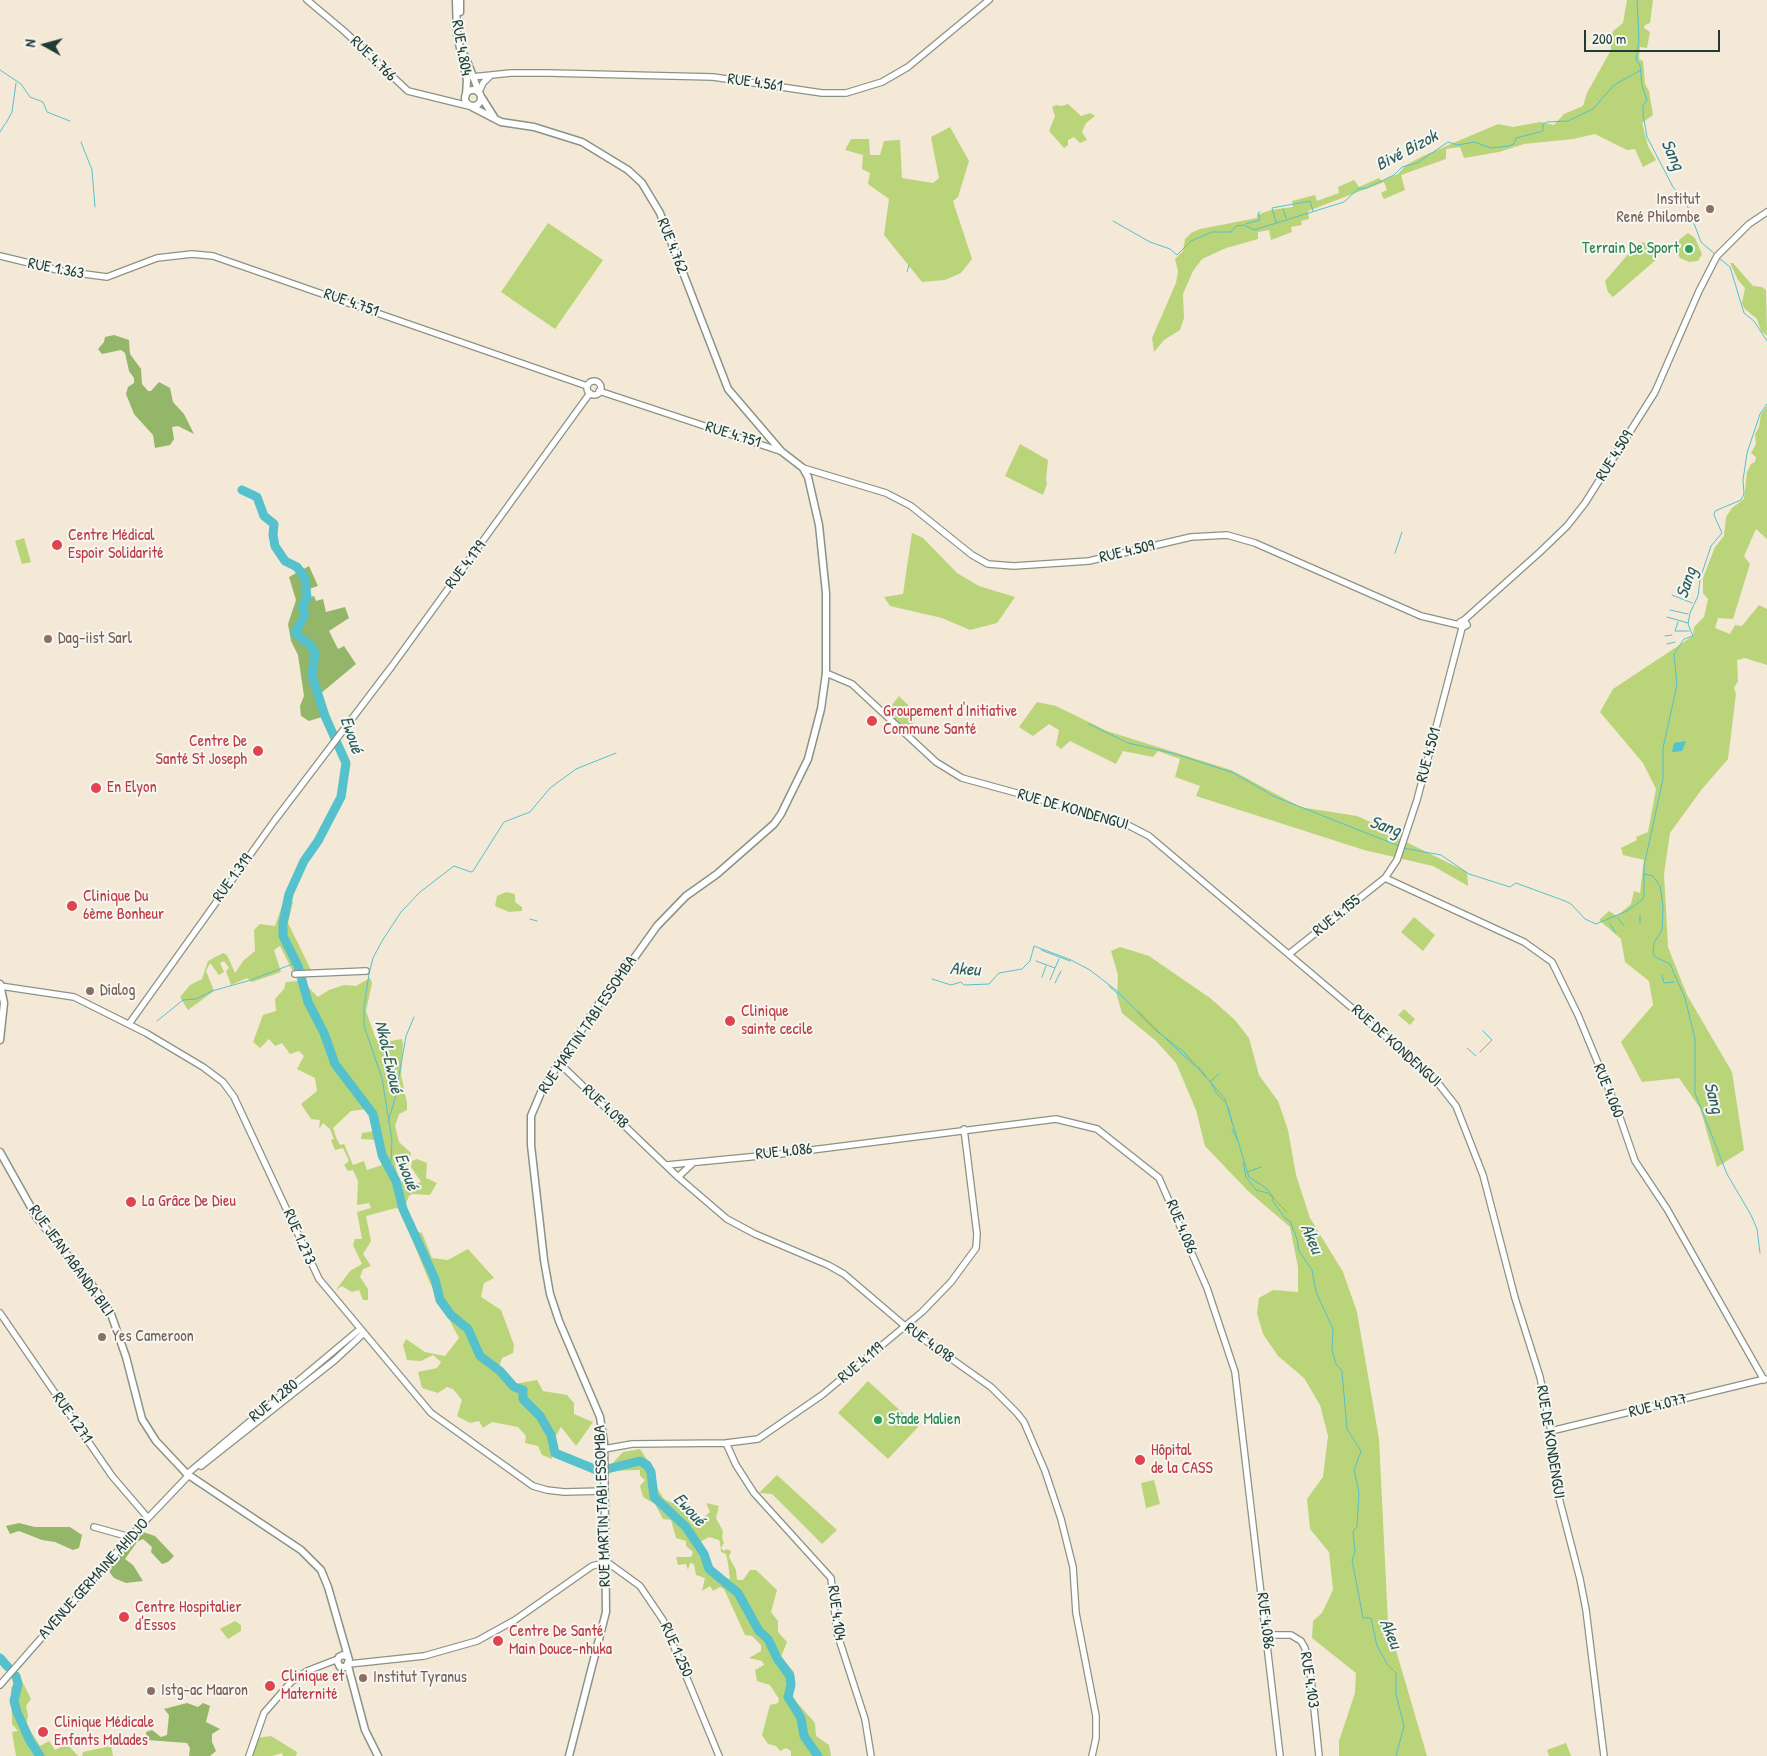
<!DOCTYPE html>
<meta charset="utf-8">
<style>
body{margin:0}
#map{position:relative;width:1767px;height:1756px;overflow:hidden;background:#f4e9d6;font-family:"Patrick Hand",sans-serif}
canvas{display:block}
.north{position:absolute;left:20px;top:20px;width:50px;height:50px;-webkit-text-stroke:4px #f6f6f2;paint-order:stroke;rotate:277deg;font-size:14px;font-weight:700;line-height:20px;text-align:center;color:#1f3d34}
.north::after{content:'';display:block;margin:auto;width:18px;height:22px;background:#1f3d34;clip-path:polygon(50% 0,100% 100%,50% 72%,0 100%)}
.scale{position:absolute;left:1584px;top:30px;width:136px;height:22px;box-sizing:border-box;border:2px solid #1f3d34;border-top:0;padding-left:6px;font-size:15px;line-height:18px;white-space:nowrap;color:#1f3d34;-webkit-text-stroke:4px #f6f6f2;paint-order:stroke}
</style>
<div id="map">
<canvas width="1767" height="1756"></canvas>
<div class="north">N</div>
<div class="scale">200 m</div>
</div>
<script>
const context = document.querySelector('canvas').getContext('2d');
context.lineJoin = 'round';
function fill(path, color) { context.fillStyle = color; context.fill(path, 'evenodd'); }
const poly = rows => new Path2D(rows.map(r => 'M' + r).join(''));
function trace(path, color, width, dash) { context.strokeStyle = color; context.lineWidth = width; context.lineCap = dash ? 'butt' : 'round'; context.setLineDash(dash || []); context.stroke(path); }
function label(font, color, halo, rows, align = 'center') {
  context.font = font + ' "Patrick Hand",sans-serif'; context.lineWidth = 4; context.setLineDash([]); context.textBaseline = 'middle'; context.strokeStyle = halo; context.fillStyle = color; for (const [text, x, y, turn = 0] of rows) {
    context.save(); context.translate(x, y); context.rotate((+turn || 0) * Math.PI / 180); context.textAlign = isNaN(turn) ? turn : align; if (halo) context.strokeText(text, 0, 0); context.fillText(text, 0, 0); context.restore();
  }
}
fill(poly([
 [1627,0,1653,0,1650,23,1645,25,1644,28,1650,32,1647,48,1640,47,1639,59,1643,61,1645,84,1649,91,1653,115,1642,123,1648,146,1656,160,1643,167,1635,149,1627,150,1595,134,1573,139,1524,144,1499,152,1464,158,1460,147,1446,149,1446,159,1401,175,1405,190,1384,199,1381,193,1387,190,1384,182,1308,211,1309,219,1301,221,1302,225,1291,227,1292,232,1271,240,1269,230,1258,232,1258,239,1226,248,1202,259,1193,271,1183,294,1184,318,1180,330,1164,340,1154,352,1152,338,1176,283,1178,271,1175,259,1183,251,1185,239,1191,233,1200,229,1257,218,1257,215,1271,210,1293,207,1292,201,1315,195,1317,201,1339,193,1338,187,1354,180,1359,187,1379,178,1382,181,1398,174,1406,165,1423,156,1498,124,1513,127,1540,122,1554,125,1564,114,1583,106,1587,93,1611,50,1611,38,1613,31,1623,23],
 [1068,104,1081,116,1090,113,1095,116,1086,123,1082,132,1087,140,1080,143,1074,137,1068,140,1068,145,1064,148,1049,131,1055,116,1052,107,1056,105,1062,106],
 [950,127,969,161,958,197,953,201,972,259,961,273,945,280,922,282,884,235,889,199,868,184,870,173,862,169,863,155,845,150,851,139,869,139,870,155,880,155,884,141,900,140,902,178,933,183,939,178,931,137],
 [548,223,603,260,555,329,501,292],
 [1688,233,1695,238,1702,254,1698,261,1689,262,1680,258,1677,252,1679,240],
 [1643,242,1658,253,1658,258,1613,297,1608,292,1605,281,1636,245],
 [1730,263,1733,263,1753,286,1762,287,1766,290,1767,336,1761,331,1757,319,1744,308,1742,303,1745,288,1738,280],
 [1767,406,1767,539,1756,529,1744,556,1750,564,1733,619,1718,618,1715,628,1730,634,1735,625,1742,626,1759,605,1767,609,1767,665,1745,658,1737,660,1738,681,1734,688,1736,694,1728,759,1702,789,1670,833,1664,874,1668,947,1687,995,1732,1072,1744,1150,1717,1167,1700,1108,1679,1078,1642,1082,1621,1042,1653,1005,1649,981,1625,962,1621,939,1599,920,1609,911,1617,916,1631,904,1634,891,1640,893,1644,860,1623,855,1621,848,1637,840,1636,837,1648,832,1656,789,1643,763,1600,712,1613,689,1693,636,1694,627,1704,617,1708,599,1703,593,1703,578,1715,547,1724,536,1726,517,1732,508,1744,499,1747,472,1751,464,1755,462,1756,457,1751,453,1756,444,1755,434,1759,427,1761,414],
 [1020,444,1048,460,1046,480,1047,484,1043,495,1005,476],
 [912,533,923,538,957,573,979,586,1015,597,997,623,970,630,942,618,890,606,884,597,903,594],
 [24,538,31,562,22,564,15,541],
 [899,696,915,712,914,721,908,731,887,711],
 [1037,702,1056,706,1107,731,1231,770,1300,807,1357,816,1379,826,1378,832,1398,838,1467,872,1468,886,1433,866,1364,850,1196,796,1200,786,1175,777,1180,759,1158,751,1153,757,1123,751,1116,764,1070,741,1061,749,1056,745,1059,730,1049,724,1033,736,1019,727],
 [506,892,515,894,515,902,522,907,522,911,509,912,495,906,497,896],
 [285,897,293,902,288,923,311,970,292,970,280,946,274,950,281,972,252,982,247,978,231,985,226,971,229,968,224,961,220,963,224,972,219,975,210,963,206,971,214,991,188,1010,180,997,190,985,202,979,208,961,223,953,227,955,235,973,244,960,255,951,254,930,260,924,275,926],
 [1414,917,1435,935,1423,951,1401,932],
 [1120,947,1149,956,1210,998,1235,1020,1249,1038,1259,1075,1278,1101,1288,1130,1296,1175,1310,1218,1343,1272,1357,1312,1379,1439,1388,1623,1427,1756,1339,1756,1339,1741,1355,1693,1356,1673,1312,1638,1313,1621,1322,1613,1333,1590,1329,1552,1310,1529,1307,1499,1323,1477,1328,1436,1320,1405,1304,1378,1278,1356,1263,1334,1257,1313,1259,1298,1273,1290,1298,1292,1298,1267,1290,1227,1248,1191,1205,1146,1196,1110,1176,1063,1156,1041,1122,1013,1117,996,1118,975,1111,951],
 [370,978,372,983,366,1011,375,1037,379,1043,402,1039,403,1044,401,1075,407,1103,407,1110,399,1114,395,1126,399,1142,411,1153,408,1167,400,1163,395,1164,399,1180,410,1186,421,1182,411,1167,412,1161,417,1159,427,1163,426,1178,437,1183,430,1195,412,1194,409,1196,404,1208,409,1220,415,1231,422,1233,432,1258,448,1260,468,1249,494,1278,484,1283,481,1297,501,1310,514,1345,513,1353,502,1358,499,1367,514,1384,537,1380,543,1391,567,1395,574,1403,574,1414,593,1422,576,1446,561,1427,554,1439,552,1459,542,1455,538,1446,525,1443,526,1436,518,1427,492,1422,483,1428,479,1421,470,1423,457,1416,462,1400,453,1389,447,1387,438,1393,422,1388,418,1372,437,1368,441,1362,433,1355,421,1361,407,1360,403,1345,406,1339,425,1352,445,1356,459,1338,429,1281,400,1209,396,1208,366,1216,371,1241,363,1254,371,1266,363,1269,360,1277,368,1289,368,1300,363,1300,359,1290,352,1292,342,1286,336,1290,350,1271,362,1264,353,1245,355,1239,362,1239,357,1212,371,1208,369,1203,357,1205,358,1181,353,1170,348,1171,344,1165,349,1161,343,1148,335,1150,331,1140,334,1139,330,1129,323,1123,319,1129,320,1120,311,1119,301,1104,317,1091,315,1078,297,1069,304,1056,299,1051,290,1054,282,1043,275,1046,269,1039,260,1048,253,1042,263,1015,276,1011,275,999,284,989,286,982,299,981,305,984,318,997,329,990,344,985,356,986],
 [367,1109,374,1131,362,1133,361,1139,376,1140,382,1165,367,1170,364,1161,353,1165,344,1144,340,1145,336,1137,333,1128,351,1111],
 [1404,1009,1415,1019,1410,1025,1398,1015],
 [868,1381,918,1427,888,1459,838,1413],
 [640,1449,650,1464,653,1482,664,1499,672,1503,685,1503,687,1509,694,1513,698,1519,702,1519,710,1512,706,1503,719,1506,716,1518,723,1531,722,1538,724,1543,721,1548,724,1551,726,1549,731,1551,729,1557,736,1570,737,1580,743,1580,750,1570,756,1570,777,1590,771,1612,778,1621,778,1632,787,1642,781,1657,794,1672,793,1698,815,1723,816,1736,829,1745,831,1756,791,1756,791,1751,786,1748,780,1751,776,1746,768,1744,762,1735,770,1705,778,1703,779,1699,770,1685,757,1681,755,1670,764,1665,762,1661,749,1658,761,1651,761,1645,752,1636,745,1635,724,1589,720,1587,713,1591,710,1586,702,1591,705,1578,696,1575,694,1564,690,1563,688,1570,686,1564,678,1565,676,1557,691,1557,693,1552,686,1546,686,1541,676,1538,671,1520,663,1519,655,1504,643,1497,640,1486,645,1480,640,1476,640,1470,609,1471,610,1466,623,1452],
 [709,1537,719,1540,720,1542,721,1552,726,1554,728,1563,730,1579,724,1578,713,1570,709,1559,699,1546,700,1542],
 [777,1475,837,1530,822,1544,772,1494,759,1493],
 [1154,1480,1160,1504,1146,1508,1141,1483],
 [235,1621,241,1625,241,1631,228,1639,220,1629],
 [19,1675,31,1699,26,1706,28,1716,26,1724,40,1746,49,1741,55,1750,67,1744,78,1756,16,1756,12,1732,18,1731,12,1724,11,1688],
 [271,1736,297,1752,296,1756,283,1756,282,1753,272,1756,251,1756,257,1738],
 [1566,1743,1571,1756,1549,1756,1547,1750],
 [111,1746,113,1756,82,1756,83,1752]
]), '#bad479');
fill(poly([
 [114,335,129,340,130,354,141,369,142,384,148,391,151,391,159,382,170,388,173,402,184,414,194,434,178,426,172,427,174,439,170,445,155,448,153,435,134,414,126,394,128,387,134,383,134,378,129,371,125,353,121,350,102,354,98,349,104,342,105,337],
 [309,566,318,586,306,590,307,598,314,596,316,601,323,599,326,612,345,607,349,618,329,631,338,649,344,646,356,664,320,694,325,716,309,721,301,716,300,706,304,696,298,655,291,641,288,624,296,600,289,577],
 [19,1523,35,1527,70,1527,82,1535,79,1548,73,1550,55,1542,42,1540,19,1531,10,1534,6,1526],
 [143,1532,155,1536,174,1556,168,1562,162,1564,151,1552,152,1547,143,1539,137,1542,125,1559,133,1565,143,1581,126,1583,114,1578,110,1573,108,1563,117,1556,132,1539],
 [187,1703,198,1707,203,1703,210,1706,206,1722,220,1729,212,1734,212,1742,216,1751,210,1756,189,1756,190,1748,187,1743,147,1740,146,1732,152,1730,161,1737,167,1735,169,1715,164,1709]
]), '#93b669');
fill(poly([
 [1686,741,1682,751,1672,752,1674,743]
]), '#54c1cc');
trace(poly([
 [1637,0,1639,40,1636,60,1640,65,1642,86,1647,100,1643,106,1643,114,1647,137,1673,187,1686,202,1701,242,1716,255],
 [0,70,21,84,30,97,43,102,47,112,70,121],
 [6,123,12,112,16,83],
 [0,132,5,124],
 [81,142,92,170,95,207],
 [1283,209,1286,218],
 [1113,221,1150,242,1170,249,1177,255,1191,241,1212,232,1231,232,1236,226,1244,225,1254,230,1344,202,1358,189,1367,188,1394,175,1402,167,1417,163,1448,142,1458,145,1474,142,1491,148,1509,146,1514,144,1516,138,1543,131,1543,124,1547,122,1568,121,1593,109,1614,85,1641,70],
 [1276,222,1272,208,1310,201,1313,211],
 [1246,224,1260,220,1258,213,1260,212],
 [1719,258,1730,267,1744,313,1754,321,1767,341],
 [907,272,909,265],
 [1395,553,1402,532],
 [1672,595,1692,603],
 [1670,610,1688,614],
 [1667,617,1688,623],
 [1678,622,1675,631,1689,631],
 [1665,636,1672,635],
 [1667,644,1675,642],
 [1089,724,1128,743,1172,753,1234,773,1273,796,1399,846],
 [1403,848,1441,855,1469,874,1510,887,1516,883,1565,901,1571,904,1585,919,1596,924,1627,911,1642,900,1644,896,1644,866,1663,779,1663,748,1677,685,1674,654,1684,639,1693,636,1688,624,1690,613,1698,596,1700,579,1711,546,1722,533,1714,515,1715,511,1741,500,1744,494,1743,480,1747,453,1760,414,1767,404],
 [1644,874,1653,876,1660,886,1663,907,1662,930,1654,943,1653,953,1655,957,1670,964,1685,998,1695,1039,1695,1093,1727,1174,1751,1215,1757,1229,1760,1253],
 [1618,918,1624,926],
 [530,919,537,921],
 [1640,923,1640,915],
 [1610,924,1615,932],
 [1041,950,1070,961],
 [1036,961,1055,968,1050,980],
 [1055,968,1059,959],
 [1662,975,1664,983,1674,982],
 [1042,977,1046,966],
 [932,979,951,985,961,982,964,985,989,984,999,973,1022,969,1030,961,1034,946,1071,960,1090,970,1117,991,1154,1029,1184,1052,1225,1099,1249,1177,1266,1188,1274,1198,1272,1200,1285,1218,1290,1221,1297,1239,1299,1251,1312,1270,1316,1292,1333,1329,1332,1350,1336,1364,1342,1371,1347,1429,1361,1451,1354,1470,1359,1492,1357,1527,1353,1531,1355,1552,1352,1560,1363,1618,1371,1618,1377,1646,1388,1665,1396,1673,1396,1694,1404,1726,1396,1756],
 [1055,983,1061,971],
 [1109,986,1118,994],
 [1138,1011,1160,1033],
 [157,1021,183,1000,196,999,212,991,251,980,295,963],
 [1166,1039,1195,1066],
 [1467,1048,1476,1056],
 [1480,1052,1492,1040,1483,1031],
 [1198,1067,1206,1076],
 [1210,1081,1217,1094,1225,1102],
 [1211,1081,1219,1074],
 [1228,1107,1232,1123],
 [388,1122,395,1099,406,1036,414,1017],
 [1232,1129,1237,1139],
 [1243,1162,1246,1177,1256,1190,1268,1193,1287,1212],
 [389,1167,391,1161,392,1140,382,1078,364,1026,364,1007,369,974,373,958,382,941,401,912,420,892,450,869,454,866,471,872,473,871,504,822,530,812,550,788,576,769,616,753],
 [1247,1172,1261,1167]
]), '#54c1cc', 1);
trace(poly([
 [242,490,257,497,264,516,274,524,273,535,275,546,285,561,297,567,305,578,307,598,302,607,305,614,295,633,311,646,315,653,312,676,325,716,346,763,341,797,318,841,304,861,289,894,283,923,283,936,298,966,308,1002,324,1033,335,1064,373,1114,382,1155,396,1181,403,1209,435,1279,440,1300,451,1315,468,1329,480,1356,500,1371,514,1387,523,1390,523,1399,540,1416,551,1435,555,1453,599,1471,640,1461,647,1465,651,1472,654,1497,686,1527,704,1554,709,1569,738,1593,759,1631,768,1639,777,1658,790,1676,791,1685,788,1697,801,1718,804,1736,818,1756],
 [0,1658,8,1667],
 [16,1676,18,1684,14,1701,17,1712,30,1741,40,1756]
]), '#54c1cc', 9);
const secondary = poly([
 [307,0,344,31,408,91,469,106],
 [472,77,511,73,549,73,713,77,822,93,846,93,882,82,908,67,989,0],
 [479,92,483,83,490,76],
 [0,256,62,271,107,277,157,258,192,254,213,256,587,386],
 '587 388a7 7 0 1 1 14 0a7 7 0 1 1-14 0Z',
 [599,391,780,451],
 [803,468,886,493,911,506,972,555,988,564,1014,566,1089,561,1191,537,1227,535,1255,543,1421,616,1459,625],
 [1464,620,1467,625,1462,628,1460,622,1464,620,1540,552,1567,526,1585,503,1655,392,1699,291,1717,256,1749,224,1767,212],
 [826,673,852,684,936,762,962,778,1122,822,1149,836,1417,1063,1434,1078,1456,1106,1483,1175,1515,1298,1540,1377,1551,1431,1558,1494,1580,1579,1586,1610,1604,1756],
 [1385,878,1524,942,1552,962,1578,1015,1617,1109,1635,1161,1667,1209,1764,1380],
 [1289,954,1385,878,1397,860,1417,800,1462,628],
 [295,974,366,971],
 [0,986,74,997,146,1033,203,1067,223,1082,234,1097,319,1279,431,1413,533,1486,547,1490,564,1492,604,1491],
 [129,1024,275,820,392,666,590,393],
 [559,1063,678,1177,727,1219,755,1234,828,1265,844,1274,905,1326,991,1387,1017,1413,1024,1422,1045,1471,1061,1519,1073,1567,1076,1613,1096,1716,1096,1738,1092,1756],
 [667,1165,780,1154,1056,1119,1097,1129,1159,1178,1207,1288,1235,1372,1280,1756],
 [678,1177,693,1163],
 [0,1313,112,1476,148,1518],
 [1551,1431,1765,1379],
 [726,1443,736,1465,754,1493,831,1578,837,1633,865,1719,871,1756],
 [604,1449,632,1444,726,1443,758,1439,822,1395,922,1312,951,1282,976,1248,977,1234,964,1129],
 [201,1466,335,1360,364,1333],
 [187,1474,360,1329],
 [94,1527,130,1537],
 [1267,1635,1291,1635,1301,1641,1305,1648,1311,1679,1319,1756],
 [349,1664,424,1656,477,1641,515,1620,592,1566,607,1562,640,1586,663,1620,719,1756],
 [0,1685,130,1537,189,1475],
 [249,1756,264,1713,291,1682,307,1671,338,1659]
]);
const primary = poly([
 [456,0,457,34,467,80,466,95],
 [460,12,460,0],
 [465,56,479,92],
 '465 98a8 8 0 1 1 16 0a8 8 0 1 1-16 0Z',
 [482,98,494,117],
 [472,107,501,122,534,127,582,142,628,170,642,183,660,213,728,389,781,451,803,468,808,477,819,525,826,593,826,673,821,709,808,759,781,814,774,824,717,874,686,896,657,926,632,961,625,965,559,1063,542,1090,531,1116,531,1145,544,1260,550,1294,559,1321,600,1417,604,1443,606,1612,569,1756],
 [0,984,4,1003,0,1040],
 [0,1152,37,1218,95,1289,111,1314,126,1357,142,1419,156,1441,187,1474,301,1550,321,1570,328,1587,349,1660,346,1667,340,1667,337,1661,339,1657,343,1655,348,1657],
 [348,1666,365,1730,378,1756]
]);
trace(secondary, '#8a9385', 8);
trace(primary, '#8a9385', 9);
trace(secondary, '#fff', 5.5);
trace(primary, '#fff', 6);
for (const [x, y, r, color] of [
 [1710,209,5,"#8d6e63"],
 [1689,249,5,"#2e9e5b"],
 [57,545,6,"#e0444e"],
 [48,639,5,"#8d6e63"],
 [872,721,6,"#e0444e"],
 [258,751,6,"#e0444e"],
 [96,788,6,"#e0444e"],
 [72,906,6,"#e0444e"],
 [90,991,5,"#8d6e63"],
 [730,1021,6,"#e0444e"],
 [131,1202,6,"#e0444e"],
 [102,1337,5,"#8d6e63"],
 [878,1420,5,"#2e9e5b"],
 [1140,1460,6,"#e0444e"],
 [124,1617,6,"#e0444e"],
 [498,1641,6,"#e0444e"],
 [363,1678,5,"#8d6e63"],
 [270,1686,6,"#e0444e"],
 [151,1691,5,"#8d6e63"],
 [43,1732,6,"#e0444e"]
]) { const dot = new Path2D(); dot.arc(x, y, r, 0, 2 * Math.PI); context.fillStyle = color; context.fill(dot); trace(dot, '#f6f6f2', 2); }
label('16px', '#1f3d34', '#f6f6f2', [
 ["RUE 4.804",461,48,80],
 ["RUE 4.766",373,59,44],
 ["RUE 4.561",755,83,8],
 ["RUE 4.762",672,246,68],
 ["RUE 1.363",56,269,11],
 ["RUE 4.751",351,303,19],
 ["RUE 4.751",733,435,17],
 ["RUE 4.509",1615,456,-58],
 ["RUE 4.509",1127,552,-13],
 ["RUE 4.179",466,565,-53],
 ["RUE 4.501",1429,755,-75],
 ["RUE DE KONDENGUI",1073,810,16],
 ["RUE 1.319",233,878,-54],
 ["RUE 4.155",1337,916,-39],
 ["RUE MARTIN TABI ESSOMBA",588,1025,-56],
 ["RUE DE KONDENGUI",1396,1046,42],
 ["RUE 4.060",1608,1091,68],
 ["RUE 4.098",605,1107,43],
 ["RUE 4.086",784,1152,-6],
 ["RUE 4.086",1181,1227,67],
 ["RUE 1.273",299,1237,66],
 ["RUE JEAN ABANDA BILI",71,1261,54],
 ["RUE 4.098",929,1343,36],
 ["RUE 4.119",861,1363,-40],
 ["RUE 1.280",274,1401,-39],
 ["RUE 4.077",1658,1406,-14],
 ["RUE 1.271",72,1418,55],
 ["RUE DE KONDENGUI",1550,1442,81],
 ["RUE MARTIN TABI ESSOMBA",603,1506,-92],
 ["AVENUE GERMAINE AHIDJO",94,1579,-48],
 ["RUE 4.104",836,1613,82],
 ["RUE 4.086",1265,1621,83],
 ["RUE 1.250",676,1650,66],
 ["RUE 4.103",1309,1680,81]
]);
label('16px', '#785e54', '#f6f6f2', [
 ["Institut",1700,200,"right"],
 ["René Philombe",1700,218,"right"],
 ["Dag-iist Sarl",58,639],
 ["Dialog",100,991],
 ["Yes Cameroon",112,1337],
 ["Institut Tyranus",373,1678],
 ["Istg-ac Maaron",161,1691]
], 'left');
label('16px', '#27864d', '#f6f6f2', [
 ["Terrain De Sport",1679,249],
 ["Stade Malien",888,1420,"left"]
], 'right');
label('16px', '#be3a42', '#f6f6f2', [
 ["Centre Médical",68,536],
 ["Espoir Solidarité",68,554],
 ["Groupement d'Initiative",883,712],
 ["Commune Santé",883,730],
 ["Centre De",247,742,"right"],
 ["Santé St Joseph",247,760,"right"],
 ["En Elyon",107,788],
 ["Clinique Du",83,897],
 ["6ème Bonheur",83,915],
 ["Clinique",741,1012],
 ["sainte cecile",741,1030],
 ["La Grâce De Dieu",142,1202],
 ["Hôpital",1151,1451],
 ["de la CASS",1151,1469],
 ["Centre Hospitalier",135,1608],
 ["d'Essos",135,1626],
 ["Centre De Santé",509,1632],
 ["Main Douce-nhuka",509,1650],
 ["Clinique et",281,1677],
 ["Maternité",281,1695],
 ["Clinique Médicale",54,1723],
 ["Enfants Malades",54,1741]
], 'left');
label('italic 18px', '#2c5e5a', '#f6f6f2', [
 ["Bivé Bizok",1407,151,-28],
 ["Sang",1672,155,65],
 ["Sang",1687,583,-72],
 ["Ewoué",351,735,71],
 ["Sang",1385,827,19],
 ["Akeu",965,970,3],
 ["Nkol-Ewoué",388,1057,77],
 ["Sang",1713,1098,75],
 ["Ewoué",406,1172,69],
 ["Akeu",1311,1239,67],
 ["Ewoué",689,1510,47],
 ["Akeu",1390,1634,67]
]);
</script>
